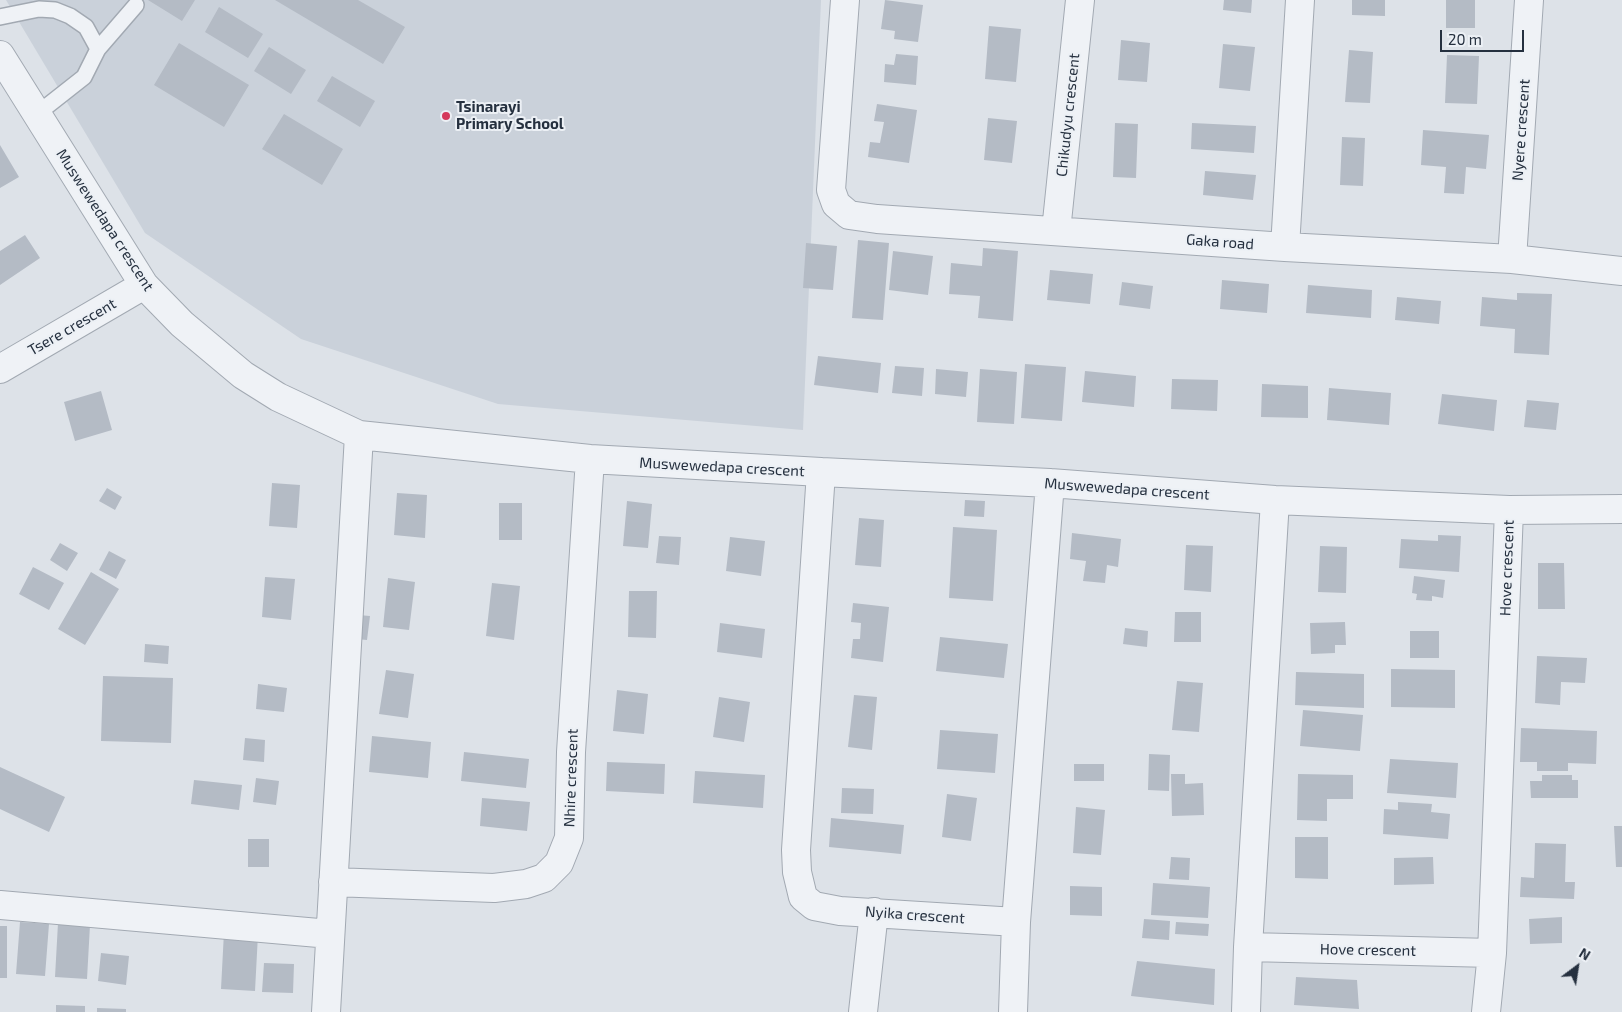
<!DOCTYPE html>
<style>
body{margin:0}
#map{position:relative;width:1622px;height:1012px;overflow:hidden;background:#dde2e8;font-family:"Exo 2",sans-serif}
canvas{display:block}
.north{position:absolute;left:1552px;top:942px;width:50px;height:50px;-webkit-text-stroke:4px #ecf0f5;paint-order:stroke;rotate:31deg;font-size:14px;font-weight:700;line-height:20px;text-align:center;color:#25303f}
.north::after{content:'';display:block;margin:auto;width:18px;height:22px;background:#25303f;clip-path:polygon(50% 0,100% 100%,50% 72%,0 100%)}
.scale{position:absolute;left:1440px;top:30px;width:84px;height:22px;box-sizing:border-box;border:2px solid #25303f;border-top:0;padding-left:6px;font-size:15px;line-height:18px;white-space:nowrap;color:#25303f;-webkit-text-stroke:4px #ecf0f5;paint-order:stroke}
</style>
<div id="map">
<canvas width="1622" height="1012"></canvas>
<div class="north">N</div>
<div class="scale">20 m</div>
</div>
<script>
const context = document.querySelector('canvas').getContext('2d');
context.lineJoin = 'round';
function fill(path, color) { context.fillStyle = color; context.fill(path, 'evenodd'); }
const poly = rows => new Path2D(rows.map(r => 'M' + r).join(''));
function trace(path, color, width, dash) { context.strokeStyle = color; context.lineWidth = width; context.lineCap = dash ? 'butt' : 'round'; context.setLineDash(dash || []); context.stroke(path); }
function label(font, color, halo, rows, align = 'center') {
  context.font = font + ' "Exo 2",sans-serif'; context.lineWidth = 4; context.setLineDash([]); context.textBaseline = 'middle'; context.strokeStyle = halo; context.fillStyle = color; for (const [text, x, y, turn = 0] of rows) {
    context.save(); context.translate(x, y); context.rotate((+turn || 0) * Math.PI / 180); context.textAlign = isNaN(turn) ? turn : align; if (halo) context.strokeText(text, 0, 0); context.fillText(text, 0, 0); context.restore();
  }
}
fill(poly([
 [6,0,821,0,803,430,498,404,301,339,145,233]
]), '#cad1da');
fill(poly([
 [148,0,195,0,182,21],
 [275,0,358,0,405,27,383,64],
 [885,0,923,5,918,42,894,39,895,31,881,29],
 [1224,0,1252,0,1251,13,1223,10],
 [1352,0,1385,0,1385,16,1352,15],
 [1446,0,1475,0,1475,28,1446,28],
 [219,7,263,34,248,58,205,32],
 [989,26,1021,29,1016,82,985,79],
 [1121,40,1150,43,1147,82,1118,80],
 [179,43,249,85,224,127,154,85],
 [1223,44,1255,47,1250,91,1219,88],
 [269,47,306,70,291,94,254,71],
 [1349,50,1373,52,1370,103,1345,102],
 [896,54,918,56,916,85,884,82,885,64,894,65],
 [1447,55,1479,56,1477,104,1445,103],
 [332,76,375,101,360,127,317,101],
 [877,104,917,110,909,163,868,157,870,142,880,143,884,122,874,121],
 [284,114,343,149,322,185,262,149],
 [988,118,1017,121,1012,163,984,160],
 [1115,123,1138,124,1136,178,1113,177],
 [1192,123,1256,126,1254,153,1191,149],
 [1423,130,1489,135,1486,169,1466,167,1464,194,1444,193,1446,167,1421,165],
 [1342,137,1365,138,1363,186,1340,185],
 [0,145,19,177,0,188],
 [1205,171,1256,175,1253,200,1203,195],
 [25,235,40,258,0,285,0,251],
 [858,240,889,243,883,320,852,318],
 [806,243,837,246,833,290,803,288],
 [983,248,1018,251,1013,321,978,318,980,296,949,294,951,263,982,266],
 [893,251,933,256,928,295,889,290],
 [1050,270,1093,274,1090,304,1047,300],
 [1222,280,1269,284,1267,313,1220,309],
 [1122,282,1153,286,1150,309,1119,305],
 [1308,285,1372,290,1371,318,1306,313],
 [1517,293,1552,294,1549,355,1514,353,1515,329,1480,326,1482,297,1517,300],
 [1397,297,1441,301,1439,324,1395,320],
 [818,356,881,363,878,393,814,385],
 [1025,364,1066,367,1062,421,1021,418],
 [895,366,924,368,922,396,892,393],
 [936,369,968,372,966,397,935,394],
 [980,369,1017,372,1014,424,977,422],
 [1085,371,1136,376,1134,407,1082,402],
 [1172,379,1218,380,1217,411,1171,409],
 [1262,384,1308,386,1308,418,1261,417],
 [1329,388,1391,393,1389,425,1327,420],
 [101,391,112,430,75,441,64,402],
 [1442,394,1497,400,1494,431,1438,424],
 [1527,400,1559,403,1556,430,1524,427],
 [272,483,300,485,297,528,269,526],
 [107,488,122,497,115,510,99,501],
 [397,493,427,495,425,538,394,535],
 [965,500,985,501,984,517,964,516],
 [627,501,652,504,648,548,623,546],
 [499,503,522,503,522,540,499,540],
 [859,518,884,520,881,567,855,565],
 [953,527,997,530,993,601,949,598],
 [1072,533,1121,539,1118,567,1107,565,1105,583,1083,581,1086,561,1070,559],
 [1438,535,1461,536,1459,572,1399,568,1401,539,1438,541],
 [659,536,681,537,679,565,656,563],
 [730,537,765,541,761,576,726,571],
 [60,543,78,553,67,571,50,560],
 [1186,545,1213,546,1211,592,1184,590],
 [1320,546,1347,547,1346,593,1318,592],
 [109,551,126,560,116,579,99,570],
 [1538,563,1564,563,1565,609,1538,609],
 [33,567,64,583,49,610,19,594],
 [91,572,119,589,85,645,58,629],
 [1414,576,1445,580,1443,598,1432,596,1432,601,1416,600,1417,594,1412,593],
 [265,577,295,579,291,620,262,617],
 [388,578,415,582,409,630,383,627],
 [492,583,520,586,514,640,486,636],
 [629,591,657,591,656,638,628,637],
 [853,603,889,607,883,662,851,658,853,639,860,639,861,623,851,622],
 [1175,612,1201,612,1201,642,1174,642],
 [358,615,370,616,367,640,356,639],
 [1345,622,1346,645,1335,645,1335,653,1311,654,1310,623],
 [720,623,765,629,762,658,717,652],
 [1125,628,1148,631,1147,647,1123,644],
 [1410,631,1439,631,1439,658,1410,658],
 [940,637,1008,644,1004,678,936,671],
 [145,644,169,646,168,664,144,662],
 [1537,656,1587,658,1585,683,1561,682,1560,705,1535,703],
 [1391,669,1455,670,1455,708,1391,707],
 [386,670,414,674,408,718,379,714],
 [1296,672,1364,674,1364,708,1295,705],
 [103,676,173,678,171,743,101,741],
 [1177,681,1203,683,1199,732,1172,730],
 [258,684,287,688,284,712,256,709],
 [617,690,648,694,644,734,613,731],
 [854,695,877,697,872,750,848,747],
 [719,697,750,702,744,742,713,737],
 [1303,710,1363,715,1360,751,1300,746],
 [1521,728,1597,731,1596,764,1568,763,1568,771,1537,771,1537,762,1520,762],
 [940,730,998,734,995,773,937,769],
 [372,736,431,742,428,778,369,772],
 [245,738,265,740,264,762,243,760],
 [464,752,529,759,526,788,461,781],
 [1149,754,1170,755,1169,791,1148,790],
 [1390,759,1458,763,1456,798,1387,793],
 [607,762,665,764,664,794,606,791],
 [1074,764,1104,764,1104,781,1074,781],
 [0,767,65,797,49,832,0,809],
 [695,771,765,775,763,808,693,803],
 [1171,774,1185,774,1185,784,1203,783,1204,815,1172,816],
 [1298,774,1353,775,1353,799,1327,799,1327,821,1297,820],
 [1542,775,1572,775,1572,780,1578,780,1578,798,1531,798,1530,781,1542,781],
 [256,778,279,781,276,805,253,802],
 [194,780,242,785,239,810,191,804],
 [842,788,874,789,873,814,841,813],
 [947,794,977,798,971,841,942,837],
 [482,798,530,802,527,831,480,826],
 [1398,802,1432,804,1431,812,1450,814,1448,839,1383,834,1384,809,1398,810],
 [1076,807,1105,810,1101,855,1073,853],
 [831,818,904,825,901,854,829,847],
 [1614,826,1622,826,1622,867,1616,867],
 [1295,837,1328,837,1328,879,1295,878],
 [248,839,269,839,269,867,248,867],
 [1535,843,1566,844,1565,882,1575,882,1574,899,1520,897,1521,877,1534,878],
 [1171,857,1190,858,1189,880,1169,879],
 [1433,857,1434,884,1394,885,1394,858],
 [1153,883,1210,887,1208,918,1151,915],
 [1070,886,1102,887,1102,916,1070,915],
 [1562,917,1562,943,1530,944,1529,919],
 [1144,919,1170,921,1169,940,1142,938],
 [20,922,49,924,45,976,16,974],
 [1176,922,1209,924,1208,936,1175,934],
 [58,923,90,925,87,979,55,977],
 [0,926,7,926,7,978,0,978],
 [224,932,258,934,255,991,221,989],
 [101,953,129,956,126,985,98,981],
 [1137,961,1215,969,1214,1005,1131,996],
 [264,963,294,964,293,993,262,992],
 [1296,977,1357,980,1359,1009,1294,1005],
 [56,1005,85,1006,85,1012,56,1012],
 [97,1008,126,1009,126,1012,97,1012]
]), '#b4bbc5');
const lane = poly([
 [0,17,39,9,55,10,70,16,86,27,98,49,84,77,37,114],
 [98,49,136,5]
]);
const street = poly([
 [845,0,831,190,836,204,849,215,877,219,1285,247,1512,259,1622,271],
 [0,55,144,285,182,324,243,375,278,397,359,435,590,459,821,472,1050,483,1275,500,1509,510,1622,509],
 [1056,231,1080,0],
 [1285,247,1300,0],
 [1512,259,1529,0],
 [0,369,144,285],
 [821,472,796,850,797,872,803,897,814,906,840,911,1016,922,1050,483],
 [1275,500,1248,947,1492,953,1509,510],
 [333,882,494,888,526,884,544,878,559,863,569,838,571,752,590,459],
 [0,905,330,934],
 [326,1012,359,435],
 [863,1012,874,912],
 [1013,1012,1016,922],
 [1246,1012,1248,947],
 [1486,1012,1492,953]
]);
trace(lane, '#a2a9b2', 18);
trace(street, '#a2a9b2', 30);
trace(lane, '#eff2f6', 15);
trace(street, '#eff2f6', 28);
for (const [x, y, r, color] of [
 [446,116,5,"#d5395b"]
]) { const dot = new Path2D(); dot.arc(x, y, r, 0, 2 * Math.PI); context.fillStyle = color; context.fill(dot); trace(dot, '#ecf0f5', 2); }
label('bold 15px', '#25303f', '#ecf0f5', [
 ["Tsinarayi",456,107],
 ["Primary School",456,124]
], 'left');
label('15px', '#25303f', '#ecf0f5', [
 ["Chikudyu crescent",1068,115,-84],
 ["Nyere crescent",1521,130,-86],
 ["Muswewedapa crescent",105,220,57],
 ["Gaka road",1220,242,4],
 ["Tsere crescent",72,327,-30],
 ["Muswewedapa crescent",722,467,3],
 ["Muswewedapa crescent",1127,489,4],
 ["Hove crescent",1507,568,-88],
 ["Nhire crescent",571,778,-88],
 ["Nyika crescent",915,915,4],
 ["Hove crescent",1368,950,1]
]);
</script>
